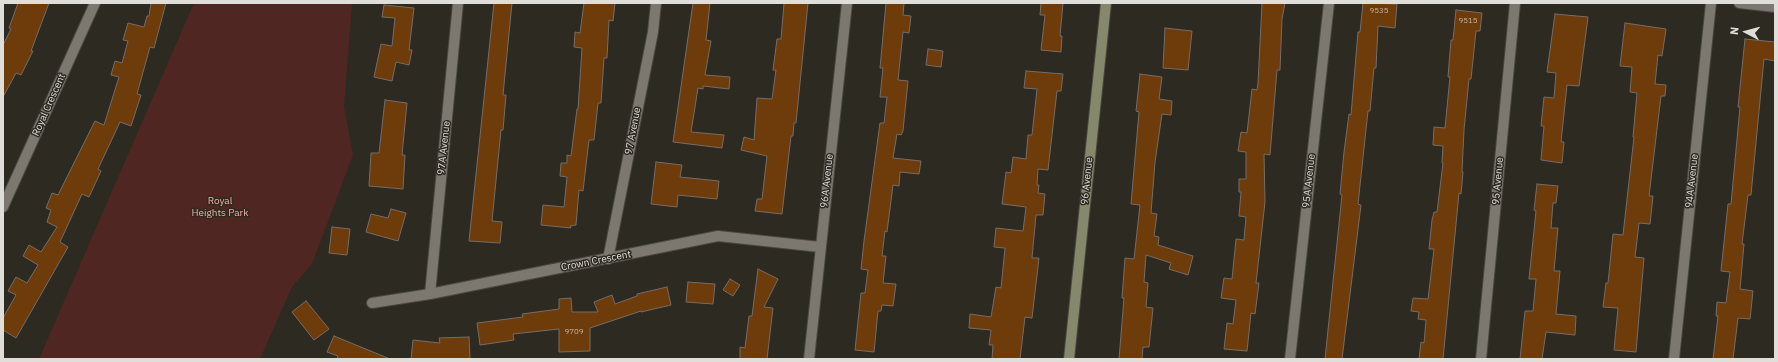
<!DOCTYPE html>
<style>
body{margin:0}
#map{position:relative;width:1778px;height:362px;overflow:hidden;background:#2d2a22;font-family:"IBM Plex Sans",sans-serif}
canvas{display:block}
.frame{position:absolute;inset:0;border:4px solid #e0ded9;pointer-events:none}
.north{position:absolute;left:1726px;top:12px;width:40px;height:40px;-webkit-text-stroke:3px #2d2a22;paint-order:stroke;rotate:276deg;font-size:11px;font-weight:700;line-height:16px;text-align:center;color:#e0ded9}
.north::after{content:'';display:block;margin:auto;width:14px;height:18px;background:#e0ded9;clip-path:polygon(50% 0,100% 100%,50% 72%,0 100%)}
</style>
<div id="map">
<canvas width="1778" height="362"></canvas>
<div class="frame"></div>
<div class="north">N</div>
</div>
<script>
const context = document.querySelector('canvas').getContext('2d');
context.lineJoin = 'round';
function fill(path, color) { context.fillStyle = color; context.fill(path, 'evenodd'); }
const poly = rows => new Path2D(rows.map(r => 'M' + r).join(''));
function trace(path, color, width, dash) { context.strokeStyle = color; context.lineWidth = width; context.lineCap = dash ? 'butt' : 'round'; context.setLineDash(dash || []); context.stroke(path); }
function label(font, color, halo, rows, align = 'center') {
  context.font = font + ' "IBM Plex Sans",sans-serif'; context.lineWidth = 3; context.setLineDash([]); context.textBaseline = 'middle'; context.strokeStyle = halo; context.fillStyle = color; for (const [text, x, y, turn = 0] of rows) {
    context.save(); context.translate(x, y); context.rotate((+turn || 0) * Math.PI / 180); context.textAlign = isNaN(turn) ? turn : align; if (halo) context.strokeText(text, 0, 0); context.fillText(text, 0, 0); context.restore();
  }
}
fill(poly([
 [194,3,352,3,344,107,353,155,312,264,292,287,260,359,39,359]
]), '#502622');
const building = poly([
 [18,3,49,3,31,51,33,51,21,75,16,73,3,97,3,45,11,29,9,28,18,3],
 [151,3,166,3,154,48,150,47,137,94,141,95,131,126,120,122,98,169,101,171,89,197,82,194,60,242,68,247,16,338,3,330,3,318,16,295,8,291,16,277,27,283,38,265,23,256,29,245,41,252,57,227,47,222,51,210,46,208,52,193,58,195,95,121,104,125,119,77,111,75,115,61,122,63,128,41,123,40,128,23,144,27,147,16,149,16,151,3],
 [494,3,512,3,503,95,506,95,503,130,501,130,492,221,502,222,500,243,469,241,494,3],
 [584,3,615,3,613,21,609,20,607,58,604,58,601,103,598,103,594,140,589,140,583,191,579,190,576,225,570,226,571,228,541,225,543,205,564,207,567,177,560,176,561,163,567,163,567,155,571,156,577,109,578,109,582,48,574,47,575,32,580,33,584,3],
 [693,3,710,3,706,40,711,41,705,75,730,77,729,89,703,86,703,89,698,88,691,132,724,135,722,148,673,142,693,3],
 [784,3,808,3,796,123,794,123,793,136,791,136,782,214,755,211,757,199,762,199,767,156,741,150,744,137,754,140,757,98,772,99,776,70,773,70,777,39,781,39,784,3],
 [886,3,904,3,903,15,911,16,909,33,903,32,898,80,908,81,903,131,901,135,897,134,893,158,921,161,919,174,900,172,899,186,893,185,887,232,885,231,882,256,886,256,883,283,896,284,893,306,882,305,881,311,878,311,874,352,855,350,861,293,865,293,868,270,861,269,864,241,880,123,884,123,887,97,880,97,883,68,880,68,886,3],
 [1041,3,1063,3,1060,36,1062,36,1061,52,1041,50,1045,15,1040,15,1041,3],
 [1262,3,1285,3,1282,19,1280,70,1277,70,1270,155,1264,154,1265,202,1256,283,1259,283,1255,314,1251,313,1247,351,1224,349,1227,323,1233,324,1236,300,1221,298,1224,278,1232,279,1236,239,1244,240,1246,217,1239,216,1241,192,1239,192,1239,179,1246,179,1246,152,1238,151,1241,132,1247,133,1252,89,1257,90,1258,83,1262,3],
 [1363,3,1397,4,1395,28,1378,26,1376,68,1374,68,1370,111,1368,111,1358,204,1361,205,1342,359,1325,359,1342,195,1340,194,1344,152,1349,114,1351,115,1358,32,1360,32,1363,3],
 [384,5,414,8,409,50,412,50,409,65,396,62,392,81,374,77,381,44,392,46,395,18,382,17,384,5],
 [1456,10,1482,13,1480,31,1476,31,1471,79,1469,79,1464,130,1462,172,1463,172,1461,194,1459,193,1443,359,1419,359,1421,342,1424,343,1426,320,1418,319,1419,312,1411,311,1413,298,1428,299,1434,249,1429,249,1432,220,1434,212,1437,212,1443,163,1442,163,1443,146,1433,145,1434,127,1445,128,1450,77,1448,77,1451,40,1453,40,1456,10],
 [1555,14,1588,17,1579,86,1567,85,1561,142,1564,142,1562,163,1541,160,1544,126,1541,126,1544,97,1554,98,1556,73,1547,72,1555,14],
 [1625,23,1666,29,1662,56,1658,55,1655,84,1666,85,1665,96,1661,96,1649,196,1653,196,1650,224,1639,223,1635,257,1644,258,1636,352,1614,350,1618,308,1603,307,1606,283,1608,283,1613,234,1623,235,1634,137,1633,137,1637,93,1630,92,1632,67,1620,66,1625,23],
 [1165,28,1192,31,1188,70,1163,68,1165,28],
 [1745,39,1775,42,1775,61,1764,59,1751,195,1748,195,1742,244,1744,244,1740,289,1753,291,1750,319,1738,318,1733,359,1713,359,1718,316,1716,316,1717,302,1726,303,1730,272,1721,271,1728,204,1731,204,1736,150,1740,107,1738,107,1745,39],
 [928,49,943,51,941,67,926,65,928,49],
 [1026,71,1063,74,1061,91,1057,91,1048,170,1038,169,1037,185,1039,185,1038,193,1045,194,1043,215,1036,215,1032,258,1039,258,1032,318,1025,317,1020,359,992,359,993,345,989,345,991,330,969,328,970,314,991,317,996,287,1001,288,1005,248,994,247,996,228,1023,231,1026,207,1002,204,1006,172,1011,173,1013,157,1026,159,1028,135,1032,135,1037,89,1024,88,1026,71],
 [1140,74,1162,77,1159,99,1172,101,1171,115,1162,114,1155,162,1151,213,1157,214,1154,236,1159,237,1158,245,1193,256,1188,275,1169,269,1171,263,1146,255,1144,282,1148,283,1146,307,1153,308,1149,347,1143,347,1142,359,1119,359,1124,298,1122,298,1125,258,1134,259,1140,205,1131,204,1139,112,1136,111,1140,74],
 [385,100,407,103,402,155,405,155,403,189,369,186,371,153,379,153,385,100],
 [656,162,682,165,680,177,719,181,717,199,678,195,677,207,651,204,656,162],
 [1537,184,1558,186,1556,203,1553,203,1551,228,1558,228,1554,271,1560,271,1556,314,1576,316,1575,335,1546,332,1542,359,1520,359,1525,311,1533,311,1536,279,1529,279,1536,211,1534,210,1537,184],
 [391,209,406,213,398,241,366,232,371,214,388,218,391,209],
 [332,227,350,229,347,255,329,253,332,227],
 [758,269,778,279,764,307,773,308,767,359,740,359,740,347,745,348,749,316,752,316,758,269],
 [730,279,740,285,733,296,723,290,730,279],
 [688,282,715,284,713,304,686,302,688,282],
 [667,287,671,305,641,312,641,311,590,328,590,351,559,352,559,329,513,334,514,340,480,345,477,323,523,317,522,314,559,309,559,299,571,298,572,312,598,312,594,302,612,295,615,304,637,296,637,294,667,287],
 [306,301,329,329,314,340,292,312,306,301],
 [334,336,390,359,337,359,338,356,327,352,334,336],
 [469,337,470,359,411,359,413,340,440,343,439,338,469,337]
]);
fill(building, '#6e3b0b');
trace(building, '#766d67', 1);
const street = poly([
 [1739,3,1775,7],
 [3,207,95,3],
 [608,259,653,32,656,3],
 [430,294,458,3],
 [372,303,430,294,718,236,820,247],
 [809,359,847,3],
 [1290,359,1329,3],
 [1481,359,1515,3],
 [1674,359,1711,3]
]);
const secondary = poly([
 [1069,359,1106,3]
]);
trace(street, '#4a4741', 12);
trace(secondary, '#4a4741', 12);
trace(street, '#7c786f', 10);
trace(secondary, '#85886a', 10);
label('8px', '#c4b5a6', null, [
 ["9535",1379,11],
 ["9515",1468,21],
 ["9709",574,332]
]);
label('10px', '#e0ded9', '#2d2a22', [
 ["Royal Crescent",49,105,-66],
 ["97 Avenue",633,131,-79],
 ["97A Avenue",444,148,-84],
 ["96A Avenue",827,181,-84],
 ["96 Avenue",1087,181,-84],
 ["95A Avenue",1309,181,-84],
 ["95 Avenue",1498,181,-85],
 ["94A Avenue",1692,181,-84],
 ["Crown Crescent",596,261,-11]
]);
label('10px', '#faaaa0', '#2d2a22', [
 ["Royal",220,201],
 ["Heights Park",220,213]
]);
</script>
